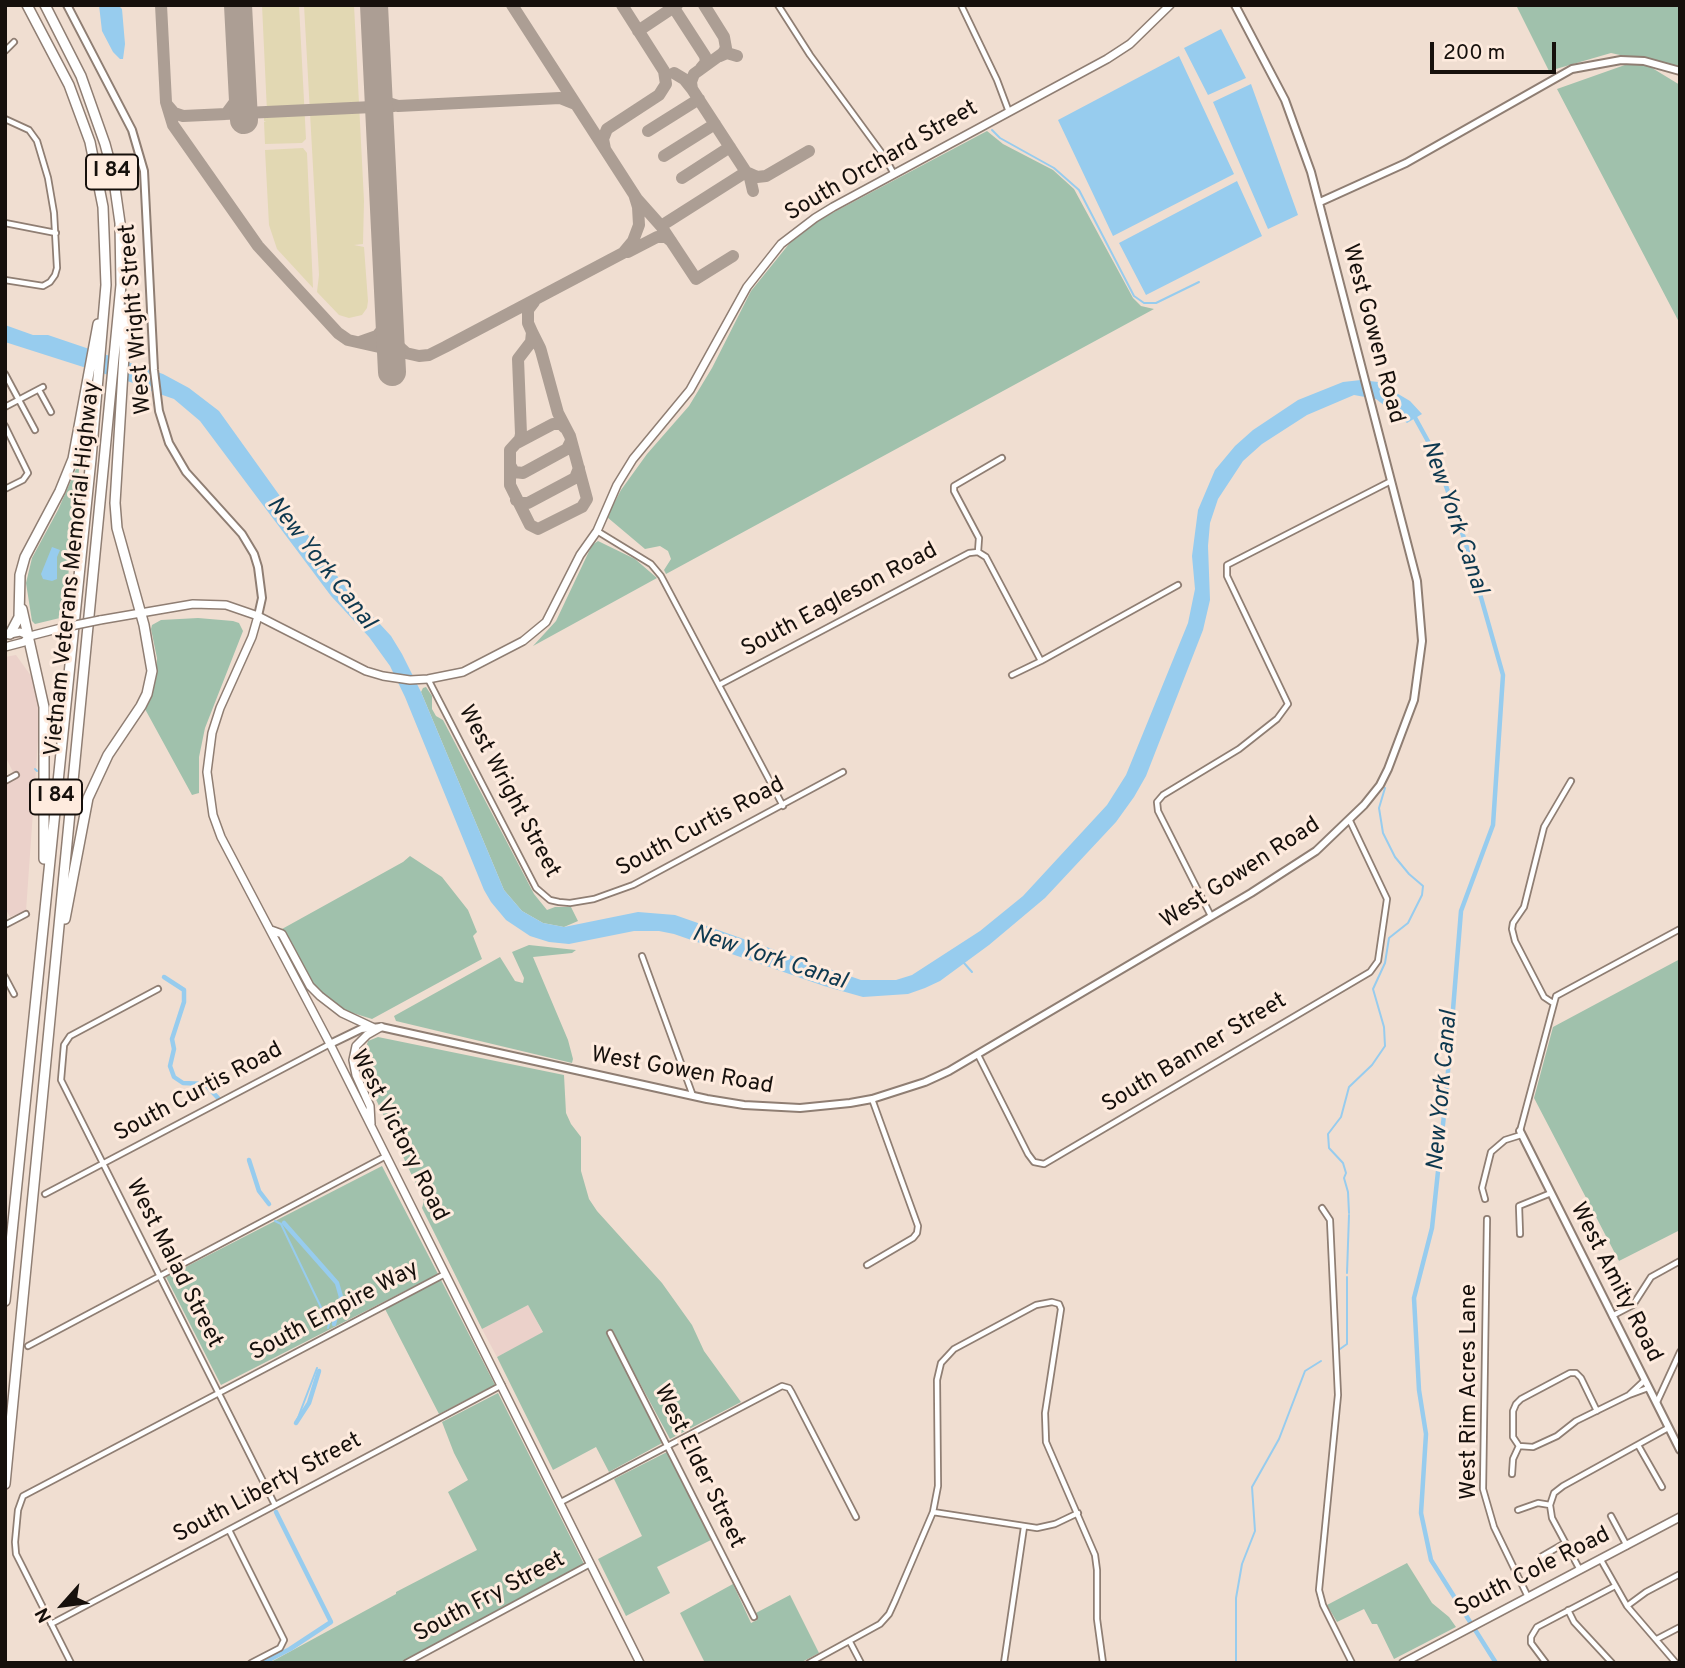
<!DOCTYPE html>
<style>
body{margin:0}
#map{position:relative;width:1685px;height:1668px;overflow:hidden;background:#f0ded1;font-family:Overpass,sans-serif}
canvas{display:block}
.frame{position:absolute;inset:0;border:7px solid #16100c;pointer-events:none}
.north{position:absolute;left:28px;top:1570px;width:70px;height:70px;-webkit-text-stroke:5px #feebde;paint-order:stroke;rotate:242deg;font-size:19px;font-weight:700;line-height:28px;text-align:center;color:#16100c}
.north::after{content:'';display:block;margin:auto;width:24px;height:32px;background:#16100c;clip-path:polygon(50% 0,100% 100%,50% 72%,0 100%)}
.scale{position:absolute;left:1430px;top:42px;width:126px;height:32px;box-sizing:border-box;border:4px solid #16100c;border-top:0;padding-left:9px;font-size:21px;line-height:24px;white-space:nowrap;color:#16100c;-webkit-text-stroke:5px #feebde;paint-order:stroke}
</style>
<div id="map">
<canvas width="1685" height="1668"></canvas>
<div class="frame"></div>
<div class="north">N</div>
<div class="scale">200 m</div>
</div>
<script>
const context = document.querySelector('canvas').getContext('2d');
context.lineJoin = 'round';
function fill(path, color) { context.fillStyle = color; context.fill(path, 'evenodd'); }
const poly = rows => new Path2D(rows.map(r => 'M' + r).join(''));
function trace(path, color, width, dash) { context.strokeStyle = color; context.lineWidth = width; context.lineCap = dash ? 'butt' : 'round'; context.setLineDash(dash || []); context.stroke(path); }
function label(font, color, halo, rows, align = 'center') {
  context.font = font + ' Overpass,sans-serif'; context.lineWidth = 6; context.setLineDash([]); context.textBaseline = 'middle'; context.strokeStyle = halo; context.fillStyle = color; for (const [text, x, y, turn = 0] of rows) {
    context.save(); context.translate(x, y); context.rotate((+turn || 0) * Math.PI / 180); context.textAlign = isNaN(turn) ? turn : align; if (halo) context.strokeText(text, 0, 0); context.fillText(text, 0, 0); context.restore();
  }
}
fill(poly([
 [16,655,34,680,40,712,26,911,10,917,5,908,5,784,16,778,5,756,5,657],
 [528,1304,543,1333,497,1357,482,1329]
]), '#ebd1ca');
fill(poly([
 [1516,5,1680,5,1680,75,1652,62,1611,53,1549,71],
 [1639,60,1680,85,1680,324,1557,89],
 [987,131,1003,144,1053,170,1074,189,1133,298,1141,306,1154,309,666,574,664,570,671,559,668,551,660,546,645,549,607,517,621,490,647,454,689,406,712,368,751,291,789,244,821,219],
 [80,460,64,617,35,624,32,621,26,583,32,558,58,510],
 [598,541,635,559,657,578,533,646,556,621,592,545],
 [198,618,233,621,239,623,243,631,205,728,199,757,199,793,192,795,145,709,156,679,157,658,151,629,152,625,161,620],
 [426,687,432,696,432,709,436,716,443,720,534,894,547,910,555,907,571,907,578,921,564,927,543,923,522,911,504,890,421,692,423,688],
 [410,856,442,877,468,910,477,932,473,936,482,959,372,1019,340,1009,320,993,306,974,282,929,403,862],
 [529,945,576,950,572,953,533,957,568,1040,573,1059,572,1063,396,1021,394,1016,500,957,515,981,523,983,524,978,512,952],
 [1680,959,1680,1230,1619,1261,1534,1098,1553,1027],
 [378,1037,564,1075,566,1113,571,1124,581,1137,581,1171,589,1199,597,1211,662,1283,692,1325,704,1351,741,1402,670,1439,611,1330,607,1332,664,1442,609,1472,596,1447,553,1470,497,1357,543,1332,528,1305,482,1329,422,1208,424,1201,363,1072,362,1059,368,1041],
 [382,1166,438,1274,221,1385,166,1277],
 [441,1280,495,1385,439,1414,385,1309],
 [498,1393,584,1564,399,1663,269,1663,396,1594,396,1592,477,1550,448,1492,468,1480,454,1453,442,1422],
 [667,1452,711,1540,657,1567,670,1593,626,1616,598,1559,642,1536,614,1479],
 [1407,1563,1432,1603,1449,1617,1456,1627,1394,1659,1377,1624,1372,1624,1364,1609,1337,1622,1327,1605],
 [733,1584,751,1623,757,1620,754,1614,790,1595,819,1653,800,1663,705,1663,680,1613]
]), '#a0c1ac');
fill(poly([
 [262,5,299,5,306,139,302,143,265,144,264,122,266,122,264,121,264,113,267,112],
 [304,5,354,5,364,201,363,244,354,245,364,247,368,301,367,308,362,315,349,318,339,315,317,292,319,275],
 [303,148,307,153,313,288,277,249,269,225,265,150]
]), '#e2d8b3');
fill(poly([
 [99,5,118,5,122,9,125,44,123,59,120,59,113,52,102,31],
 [1221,29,1246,78,1208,95,1184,48],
 [1179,56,1234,174,1113,236,1058,120],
 [1251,84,1298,215,1268,229,1213,102],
 [1237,181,1262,236,1146,295,1119,243],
 [5,325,33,335,48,335,163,374,189,388,219,411,343,584,391,636,402,654,421,692,504,890,522,911,543,923,564,927,638,912,675,915,861,980,896,980,912,975,980,931,1023,896,1107,805,1126,775,1188,623,1195,589,1192,556,1198,510,1215,470,1235,446,1253,430,1298,400,1343,382,1361,380,1378,382,1410,401,1422,414,1407,423,1376,399,1354,395,1307,415,1262,444,1243,461,1218,499,1210,523,1208,546,1210,600,1203,630,1146,776,1134,797,1116,822,1045,898,989,945,940,981,925,988,908,994,863,997,824,986,674,934,659,931,634,931,569,944,549,942,530,936,506,920,491,902,484,890,405,697,390,666,369,637,331,596,200,421,174,399,151,391,149,388,5,342],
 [52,547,60,550,57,557,57,579,52,581,43,579,41,574]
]), '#97ccee');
trace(poly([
 [992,130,1000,138,1054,168,1079,190,1134,296,1144,303,1156,303,1199,282],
 [35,769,37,771],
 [964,963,972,972],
 [358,1060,362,1048],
 [1349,1213,1348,1192,1344,1178,1346,1173,1343,1163,1329,1148,1328,1134,1341,1117,1349,1087,1372,1065,1385,1046,1384,1027,1373,989,1385,963,1389,938,1408,923,1422,895,1423,886,1409,874,1395,857,1383,833,1379,808,1385,788],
 [275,1221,281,1224,329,1324,328,1328],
 [1347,1273,1349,1215],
 [1340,1349,1347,1344,1347,1277],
 [296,1423,317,1368],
 [1236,1663,1236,1598,1242,1564,1255,1531,1252,1487,1279,1439,1305,1371,1321,1361]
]), '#97ccee', 2);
trace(poly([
 [1413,414,1435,454,1465,541,1503,675,1493,825,1461,911,1446,1096,1432,1228,1414,1298,1419,1390,1426,1434,1421,1513,1431,1560,1496,1663],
 [164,977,184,990,184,1002,172,1039,174,1049,170,1066,174,1077,183,1083,205,1084,218,1098],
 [249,1160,259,1191,269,1204],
 [284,1223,337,1283,341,1297,334,1324],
 [296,1423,309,1403,319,1371],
 [263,1663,290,1649,331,1622,276,1512]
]), '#97ccee', 4.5);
trace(poly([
 [161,5,166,102,173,125,258,246,338,333,348,340,419,356,429,355,445,347,623,253,633,241,639,225,638,207,634,194],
 [512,5,637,199,661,226,746,172,757,177,766,176,809,151],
 [672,5,705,56,706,62,701,68],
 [638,31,677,5],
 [720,56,727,53,737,56],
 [674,73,684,79,692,89,750,178,753,191],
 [692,89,691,82,694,74,723,53,726,48,724,37,704,5],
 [378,90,385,102,398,106,560,98,575,104],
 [168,106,174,113,183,116,226,114,243,91],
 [224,114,394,106],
 [648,131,699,99],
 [605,149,603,139,607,129,659,95,666,84,664,71,622,5],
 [664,156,715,124],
 [682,178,730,147],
 [661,226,696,279,733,256],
 [628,252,657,237,666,237,671,241],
 [390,328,396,344,405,352],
 [532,332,531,342,518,359,521,434,520,439,510,450,510,485,530,525,538,529,582,507,587,499,570,436,558,413,541,351,540,348,532,332,528,323,528,310,534,302],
 [360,342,377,336,383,329,389,315],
 [517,443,553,424,561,424,565,428],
 [510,465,514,472,523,473,567,449,571,441],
 [516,500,521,503,528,503,575,478,579,468]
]), '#ac9e94', 12);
trace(poly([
 [238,5,244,120],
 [374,5,392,372]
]), '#ac9e94', 28);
const minor = poly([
 [778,5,810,55,884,156,894,174],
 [961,5,997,80,1009,112],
 [5,51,14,42],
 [5,119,29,130,37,141,48,178,54,213,57,268,55,275,50,282,43,286,5,280],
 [5,223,56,233],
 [5,374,35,430],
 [39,390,51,412],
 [5,407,43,387],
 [5,426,28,473,23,480,5,489],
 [597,531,651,564,661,576,783,806],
 [978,552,986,557,1041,661],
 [978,552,979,538,954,491,954,486,1002,458],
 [1012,675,1041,661,1178,585],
 [428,679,536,888,550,900,559,902,570,903,594,899,633,885,843,772],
 [719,685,969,553,978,552],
 [5,781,16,775],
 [1211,916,1158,811,1157,802,1163,795,1239,749,1277,719,1288,704,1227,576,1227,565,1391,481],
 [5,925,26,914],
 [642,956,693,1096],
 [5,977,14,994],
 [158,989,70,1036,64,1045,61,1080,275,1505],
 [1553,1003,1544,997,1515,941,1512,929,1513,923,1524,907,1544,827,1571,781],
 [978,1055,1028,1154,1034,1162,1044,1164,1370,972,1378,961,1387,899,1350,821],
 [1520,1131,1556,996,1680,929],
 [45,1194,330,1044],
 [1485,1199,1482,1188,1491,1152,1505,1140,1521,1135],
 [1322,1208,1330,1220,1338,1395,1319,1590,1323,1605,1352,1663],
 [1487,1219,1483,1489,1494,1527,1528,1597],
 [1520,1234,1519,1206,1551,1193],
 [867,1265,913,1238,917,1233,918,1226,872,1099],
 [1612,1316,1633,1305,1651,1277,1680,1261],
 [610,1333,754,1617],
 [28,1346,386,1156],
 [1645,1380,1629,1395,1648,1388],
 [1657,1402,1680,1352],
 [1638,1445,1662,1487],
 [1519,1446,1513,1437,1513,1411,1516,1404,1521,1399,1570,1373,1576,1373,1581,1378,1597,1411],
 [1519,1446,1533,1447,1557,1436,1576,1421,1629,1395],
 [1512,1474,1513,1459,1519,1446],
 [561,1502,782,1386,789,1388,792,1393,856,1517],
 [1518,1510,1538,1503,1550,1505],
 [933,1512,1037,1528,1055,1524,1078,1513],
 [1611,1516,1627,1546],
 [229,1530,284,1640,280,1648,251,1663],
 [1539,1558,1565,1543],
 [1601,1560,1627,1606,1676,1663],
 [1580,1570,1552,1518,1550,1505,1554,1493,1563,1486,1668,1428],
 [1627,1606,1646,1592,1680,1574],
 [1568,1610,1574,1622,1612,1663],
 [51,1624,502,1385],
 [1657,1639,1680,1627],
 [850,1642,861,1663],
 [71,1663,16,1554,15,1542,18,1510,23,1496,445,1274],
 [406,1663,590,1564],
 [809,1663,880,1624,889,1614,895,1601,933,1512,938,1486,937,1380,941,1363,954,1349,1036,1305,1052,1302,1059,1304,1061,1309,1045,1413,1046,1442,1095,1555,1097,1570,1097,1619,1103,1663],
 [1004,1663,1024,1527],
 [1546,1663,1531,1643,1531,1637,1537,1627,1615,1586]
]);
const tertiary = poly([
 [67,5,132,130,144,171,154,370,159,411,169,443,186,472,242,534,254,554,258,567,262,598,258,616],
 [1320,202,1406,163,1572,69,1621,60,1644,61,1680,71],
 [330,1044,361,1029,381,1027,707,1099,744,1105,800,1108,850,1103,872,1099,925,1082,949,1071,1251,893,1316,851,1364,805,1380,785,1388,769,1414,700,1422,641,1417,581,1311,172,1285,100,1235,5],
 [1520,1131,1680,1450]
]);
const secondary = poly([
 [258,616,252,637,220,708,212,733,207,772,213,815,221,837,330,1044,640,1663],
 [100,620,193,604,226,605,258,616,366,671,383,676,410,680,428,679,463,672,523,641,546,622,580,555,597,531,617,485,633,459,690,390,747,287,781,244,815,218,833,207,1107,59,1130,44,1170,5],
 [5,635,20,632,30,636,61,628],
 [5,647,24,642,29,636],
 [271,930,282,934,310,986,320,996,342,1013,372,1027],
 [371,1124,370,1106,356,1075,353,1060,356,1046,367,1035,381,1027],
 [1403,1663,1680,1517]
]);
const motorway = poly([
 [22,609,44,707,44,859],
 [10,634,19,617,20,575,25,557,60,491,73,459,98,324],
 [65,919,88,798,108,755,141,706,147,694,152,671,144,625,117,528,115,503,124,355,125,309],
 [5,1301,91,459,106,285,103,207,90,142,69,85,27,5],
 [5,1484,121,285,120,223,113,174,105,144,81,76,45,5]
]);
trace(minor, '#8f7e73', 8);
trace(tertiary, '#8f7e73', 10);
trace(secondary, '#8f7e73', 10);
trace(motorway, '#8f7e73', 12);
trace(minor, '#fff', 4.5);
trace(tertiary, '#fff', 6);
trace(secondary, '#fff', 7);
trace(motorway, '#fff', 9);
const secondaryBridge = poly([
 [61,628,100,620]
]);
trace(secondaryBridge, '#8f7e73', 10, []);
trace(secondaryBridge, '#fff', 7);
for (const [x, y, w] of [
 [112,172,52],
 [56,797,52]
]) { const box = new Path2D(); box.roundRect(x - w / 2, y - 17.5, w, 35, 5); context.fillStyle = '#feebde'; context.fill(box); trace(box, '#16100c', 2); }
label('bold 21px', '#16100c', null, [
 ["I 84",112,172],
 ["I 84",56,797]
]);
label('23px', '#16100c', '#feebde', [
 ["South Orchard Street",882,162,-30],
 ["West Wright Street",137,319,-95],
 ["West Gowen Road",1372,334,75],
 ["Vietnam Veterans Memorial Highway",74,569,-84],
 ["South Eagleson Road",840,601,-28],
 ["West Wright Street",508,792,62],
 ["South Curtis Road",701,828,-28],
 ["West Gowen Road",1241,874,-33],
 ["South Banner Street",1195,1054,-31],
 ["West Gowen Road",682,1072,10],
 ["South Curtis Road",199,1093,-28],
 ["West Victory Road",398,1136,63],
 ["West Malad Street",173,1264,63],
 ["West Amity Road",1615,1283,63],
 ["South Empire Way",335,1312,-28],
 ["West Rim Acres Lane",1470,1392,-90],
 ["West Elder Street",698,1467,64],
 ["South Liberty Street",268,1489,-28],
 ["South Cole Road",1533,1573,-27],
 ["South Fry Street",490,1598,-28]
]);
label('italic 24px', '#0d384f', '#feebde', [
 ["New York Canal",1453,518,71],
 ["New York Canal",320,564,52],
 ["New York Canal",769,959,18],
 ["New York Canal",1444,1091,-85]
]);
</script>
